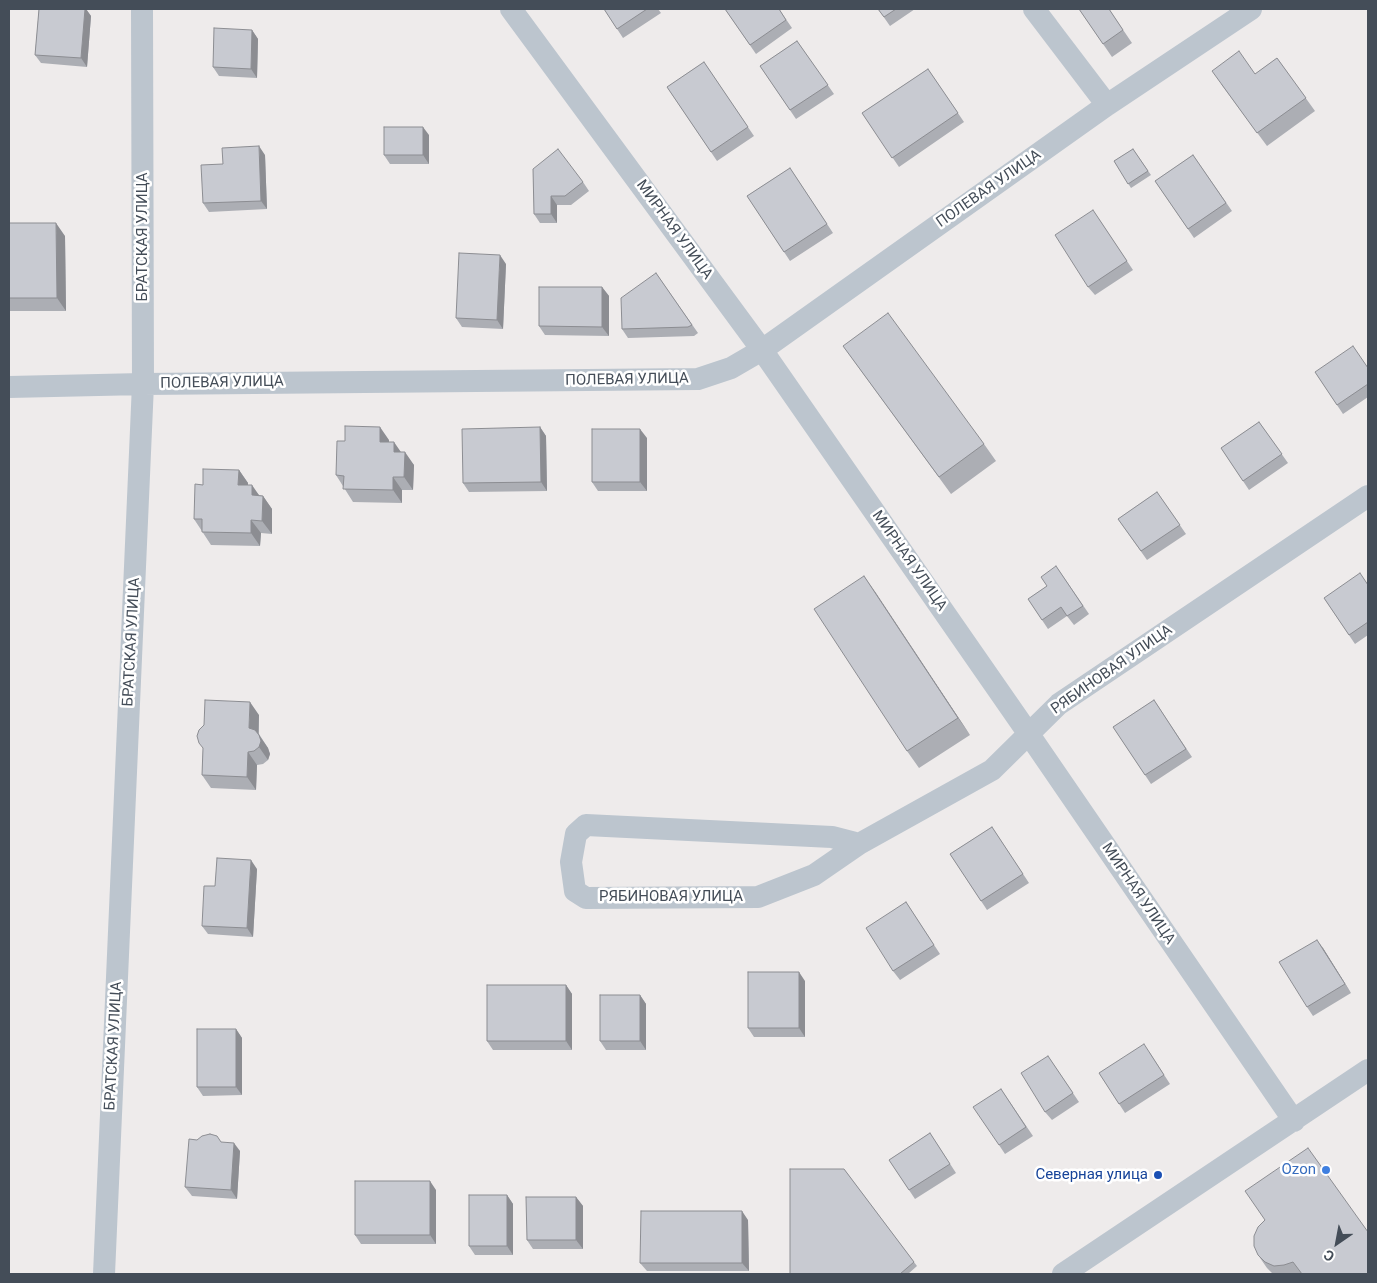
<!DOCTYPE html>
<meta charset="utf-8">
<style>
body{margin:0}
#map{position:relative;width:1377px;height:1283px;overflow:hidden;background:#eeebeb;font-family:Roboto,sans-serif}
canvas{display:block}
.frame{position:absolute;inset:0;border:10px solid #444d58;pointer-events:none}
.north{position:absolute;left:1312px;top:1218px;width:50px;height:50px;-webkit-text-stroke:4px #fff;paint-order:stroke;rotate:213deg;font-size:14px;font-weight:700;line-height:20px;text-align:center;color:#444d58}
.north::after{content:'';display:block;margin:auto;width:18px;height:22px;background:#444d58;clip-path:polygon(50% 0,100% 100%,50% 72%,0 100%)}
</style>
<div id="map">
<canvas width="1377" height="1283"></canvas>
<div class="frame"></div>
<div class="north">С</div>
</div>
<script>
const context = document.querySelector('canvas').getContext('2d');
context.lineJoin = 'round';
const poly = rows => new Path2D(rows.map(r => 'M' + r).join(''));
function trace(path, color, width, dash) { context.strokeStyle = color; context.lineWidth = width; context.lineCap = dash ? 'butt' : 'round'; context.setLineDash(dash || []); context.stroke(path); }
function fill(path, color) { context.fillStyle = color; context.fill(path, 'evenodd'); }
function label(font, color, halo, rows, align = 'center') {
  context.font = font + ' Roboto,sans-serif'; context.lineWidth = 5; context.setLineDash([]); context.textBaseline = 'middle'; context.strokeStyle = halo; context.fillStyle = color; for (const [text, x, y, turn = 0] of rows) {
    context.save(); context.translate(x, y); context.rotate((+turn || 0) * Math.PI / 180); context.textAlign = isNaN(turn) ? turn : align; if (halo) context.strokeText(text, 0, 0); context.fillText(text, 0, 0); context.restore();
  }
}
trace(poly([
 [511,9,762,350,1028,733,1294,1121],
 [1034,9,1107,105],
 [9,387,143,384,698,379,731,368,762,350,1107,105,1251,9],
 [859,844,832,837,586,825,576,834,571,862,575,891,586,898,758,897,814,875,859,844,992,770,1059,704,1368,496],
 [104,1274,143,384,142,9],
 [1063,1274,1368,1070]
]), '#bcc5ce', 22);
fill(poly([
 [39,9,86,9,91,16,87,67,41,63,35,55],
 [604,9,658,9,661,13,623,38],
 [725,9,779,9,792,28,756,54],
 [878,9,915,9,890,26],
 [1079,9,1109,9,1132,43,1112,57],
 [252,30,258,39,257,78,219,76,213,67],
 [797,41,834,94,796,119,760,66],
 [1277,58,1315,111,1267,146,1221,84,1255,74],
 [704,62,754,136,717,161,667,87],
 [928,69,964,122,899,167,862,113],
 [429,135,429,164,390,164,384,155],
 [1133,149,1151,175,1131,188,1114,161],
 [265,155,267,209,209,212,203,203,223,164],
 [1193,155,1232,211,1194,238,1155,181],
 [790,168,833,233,790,261,747,196],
 [533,169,583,182,589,191,571,205,557,205,557,223,540,223,534,214],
 [1099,219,1133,270,1095,295,1088,287],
 [9,223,65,236,66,311,9,311],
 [506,264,503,329,462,327,456,318],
 [656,273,698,333,694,336,628,338,622,329],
 [602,287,609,296,609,336,545,335,539,326],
 [843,346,984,444,996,461,951,494],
 [1368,368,1368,397,1343,414,1315,372],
 [1259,422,1288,463,1249,490,1221,448],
 [540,427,546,436,547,491,469,492,463,483],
 [647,438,647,491,598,491,592,482],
 [389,440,389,442,414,465,413,490,402,490,402,503,353,502,336,475,345,441],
 [239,470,248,483,248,485,259,495,263,496,272,509,272,534,261,533,260,546,211,545,194,519,203,485],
 [1157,492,1186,534,1147,560,1118,519],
 [1056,566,1089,614,1074,625,1067,616,1048,629,1028,599,1047,586],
 [864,576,970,735,919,768,907,751],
 [1368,584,1368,635,1355,644,1324,598],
 [1154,700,1192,757,1151,784,1113,727],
 [259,715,259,734,268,748,270,754,268,760,263,764,257,765,256,790,211,788,202,775,203,749],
 [992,827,1029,883,987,910,950,854],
 [257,869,253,937,208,934,202,926],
 [906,902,940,954,900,980,893,971],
 [1323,948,1351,993,1313,1016,1307,1007],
 [805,981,805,1037,754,1037,748,1028],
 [566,985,572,994,572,1050,493,1050,487,1041],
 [640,995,646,1004,646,1050,606,1050,600,1041],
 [236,1029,242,1038,242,1095,203,1096,197,1087],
 [1150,1053,1170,1084,1125,1113,1099,1073],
 [1048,1056,1079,1102,1052,1120,1045,1112],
 [1001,1089,1033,1136,1005,1154,999,1145],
 [930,1133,956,1173,915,1199,889,1160],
 [197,1140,221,1142,240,1151,237,1199,192,1196,185,1187],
 [844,1169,917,1266,908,1274,790,1274],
 [436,1190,436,1244,361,1244,355,1235],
 [507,1195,513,1204,513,1255,475,1255,469,1246],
 [576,1197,583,1206,583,1249,533,1249,527,1240],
 [748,1220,749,1271,647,1271,640,1263],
 [1258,1255,1368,1274,1273,1274,1267,1268]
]), '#acaeb4');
fill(poly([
 [85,9,86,9,91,16,87,67,81,58],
 [252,30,258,39,257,78,251,69],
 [423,127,429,135,429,164,423,155],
 [259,146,265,155,267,209,261,201],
 [551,196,557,205,557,223,551,214],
 [56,223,65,236,66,311,57,298],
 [500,255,506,264,503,329,497,320],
 [602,287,609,296,609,336,602,327],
 [380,427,389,440,389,455,380,442],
 [540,427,546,436,547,491,541,482],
 [640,429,647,438,647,491,640,482],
 [394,442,403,455,394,452],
 [405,452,414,465,413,490,404,477],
 [239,470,248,483,247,498,238,485],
 [393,477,402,490,402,503,393,490],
 [252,485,261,498,252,495],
 [263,496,272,509,272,534,262,521],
 [251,520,261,533,260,546,251,533],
 [864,576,876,593,970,735,958,718],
 [250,702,259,715,258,741,249,728],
 [259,735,268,748,270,754,268,760,259,747],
 [248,752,257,765,256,790,247,777],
 [251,860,257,869,253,937,247,928],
 [1317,940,1323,948,1351,993,1345,984],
 [799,972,805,981,805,1037,799,1028],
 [566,985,572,994,572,1050,566,1041],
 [640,995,646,1004,646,1050,640,1041],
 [236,1029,242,1038,242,1095,236,1087],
 [234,1143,240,1151,237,1199,231,1190],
 [430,1181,436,1190,436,1244,430,1235],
 [507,1195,513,1204,513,1255,507,1246],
 [576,1197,583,1206,583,1249,576,1240],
 [742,1211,748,1220,749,1271,742,1263]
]), '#8c8d92');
const building = poly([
 [39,9,85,9,81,58,35,55,39,9],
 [604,9,647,9,617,29,604,9],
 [725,9,779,9,786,20,750,45,725,9],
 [878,9,896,9,884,17,878,9],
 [1079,9,1109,9,1123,30,1103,44,1079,9],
 [214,28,252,30,251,69,213,67,214,28],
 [797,41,828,85,790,110,760,66,797,41],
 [1239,51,1255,74,1277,58,1306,98,1257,133,1212,71,1239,51],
 [704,62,748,127,711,152,667,87,704,62],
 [928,69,958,113,892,158,862,113,928,69],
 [384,127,423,127,423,155,384,155,384,127],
 [259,146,261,201,203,203,201,165,223,164,222,148,259,146],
 [558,149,583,182,565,196,551,196,551,214,534,214,533,169,558,149],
 [1133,149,1148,171,1128,184,1114,161,1133,149],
 [1193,155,1226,203,1188,229,1155,181,1193,155],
 [790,168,827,224,784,252,747,196,790,168],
 [1093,210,1127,261,1088,287,1055,235,1093,210],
 [9,223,56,223,57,298,9,298,9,223],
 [459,253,500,255,497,320,456,318,459,253],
 [656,273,692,325,688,327,622,329,621,298,656,273],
 [539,287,602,287,602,327,539,326,539,287],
 [888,313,984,444,939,477,843,346,888,313],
 [1353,346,1368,368,1368,384,1337,405,1315,372,1353,346],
 [1259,422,1282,454,1243,481,1221,448,1259,422],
 [345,426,380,427,380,442,394,442,394,452,405,452,404,477,393,477,393,490,343,489,344,476,336,475,337,441,345,441,345,426],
 [540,427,541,482,463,483,462,429,540,427],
 [592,429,640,429,640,482,592,482,592,429],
 [203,469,239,470,238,485,252,485,252,495,263,496,262,521,251,520,251,533,202,532,202,519,194,519,195,484,203,485,203,469],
 [1157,492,1180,525,1141,551,1118,519,1157,492],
 [1056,566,1083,606,1067,616,1061,607,1042,620,1028,599,1047,586,1041,577,1056,566],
 [1360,573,1368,585,1368,622,1349,635,1324,598,1360,573],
 [864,576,958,718,907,751,814,609,864,576],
 [205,700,250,702,249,728,255,730,259,735,261,741,259,747,254,751,248,752,247,777,202,775,203,748,199,743,197,736,199,730,204,725,205,700],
 [1154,700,1186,749,1145,775,1113,727,1154,700],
 [992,827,1023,874,981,901,950,854,992,827],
 [217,858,251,860,247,928,202,926,204,886,215,886,217,858],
 [906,902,934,945,893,971,866,928,906,902],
 [1317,940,1345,984,1307,1007,1279,962,1317,940],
 [748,972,799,972,799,1028,748,1028,748,972],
 [487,985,566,985,566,1041,487,1041,487,985],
 [600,995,640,995,640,1041,600,1041,600,995],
 [197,1029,236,1029,236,1087,197,1087,197,1029],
 [1144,1044,1164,1075,1119,1104,1099,1073,1144,1044],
 [1048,1056,1073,1093,1045,1112,1021,1073,1048,1056],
 [1001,1089,1026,1127,999,1145,973,1107,1001,1089],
 [930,1133,950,1164,909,1190,889,1160,930,1133],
 [210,1134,217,1136,221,1142,234,1143,231,1190,185,1187,189,1139,197,1140,202,1136,210,1134],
 [1308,1148,1368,1232,1368,1274,1302,1274,1293,1262,1284,1265,1274,1266,1265,1262,1258,1255,1254,1246,1254,1236,1258,1227,1265,1220,1245,1191,1308,1148],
 [790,1169,844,1169,914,1262,900,1274,790,1274,790,1169],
 [355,1181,430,1181,430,1235,355,1235,355,1181],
 [469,1195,507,1195,507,1246,469,1246,469,1195],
 [526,1197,576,1197,576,1240,527,1240,526,1197],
 [641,1211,742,1211,742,1263,640,1263,641,1211]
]);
fill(building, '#c8cad1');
trace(building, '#8c8d92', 1);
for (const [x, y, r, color] of [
 [1326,1170,5,"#3f7fe0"],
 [1158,1175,5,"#1a4fb4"]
]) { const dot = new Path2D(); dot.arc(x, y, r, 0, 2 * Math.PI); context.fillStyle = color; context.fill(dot); trace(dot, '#fff', 2); }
label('15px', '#444d58', '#fff', [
 ["ПОЛЕВАЯ УЛИЦА",989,189,-35],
 ["МИРНАЯ УЛИЦА",674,230,54],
 ["БРАТСКАЯ УЛИЦА",143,237,-90],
 ["ПОЛЕВАЯ УЛИЦА",627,380,-1],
 ["ПОЛЕВАЯ УЛИЦА",222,383,-1],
 ["МИРНАЯ УЛИЦА",909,561,55],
 ["БРАТСКАЯ УЛИЦА",132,642,-87],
 ["РЯБИНОВАЯ УЛИЦА",1112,670,-35],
 ["МИРНАЯ УЛИЦА",1138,894,56],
 ["РЯБИНОВАЯ УЛИЦА",671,897],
 ["БРАТСКАЯ УЛИЦА",114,1046,-87]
]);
label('15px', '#366cbe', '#fff', [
 ["Ozon",1316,1170]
], 'right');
label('15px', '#164399', '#fff', [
 ["Северная улица",1148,1175]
], 'right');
</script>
